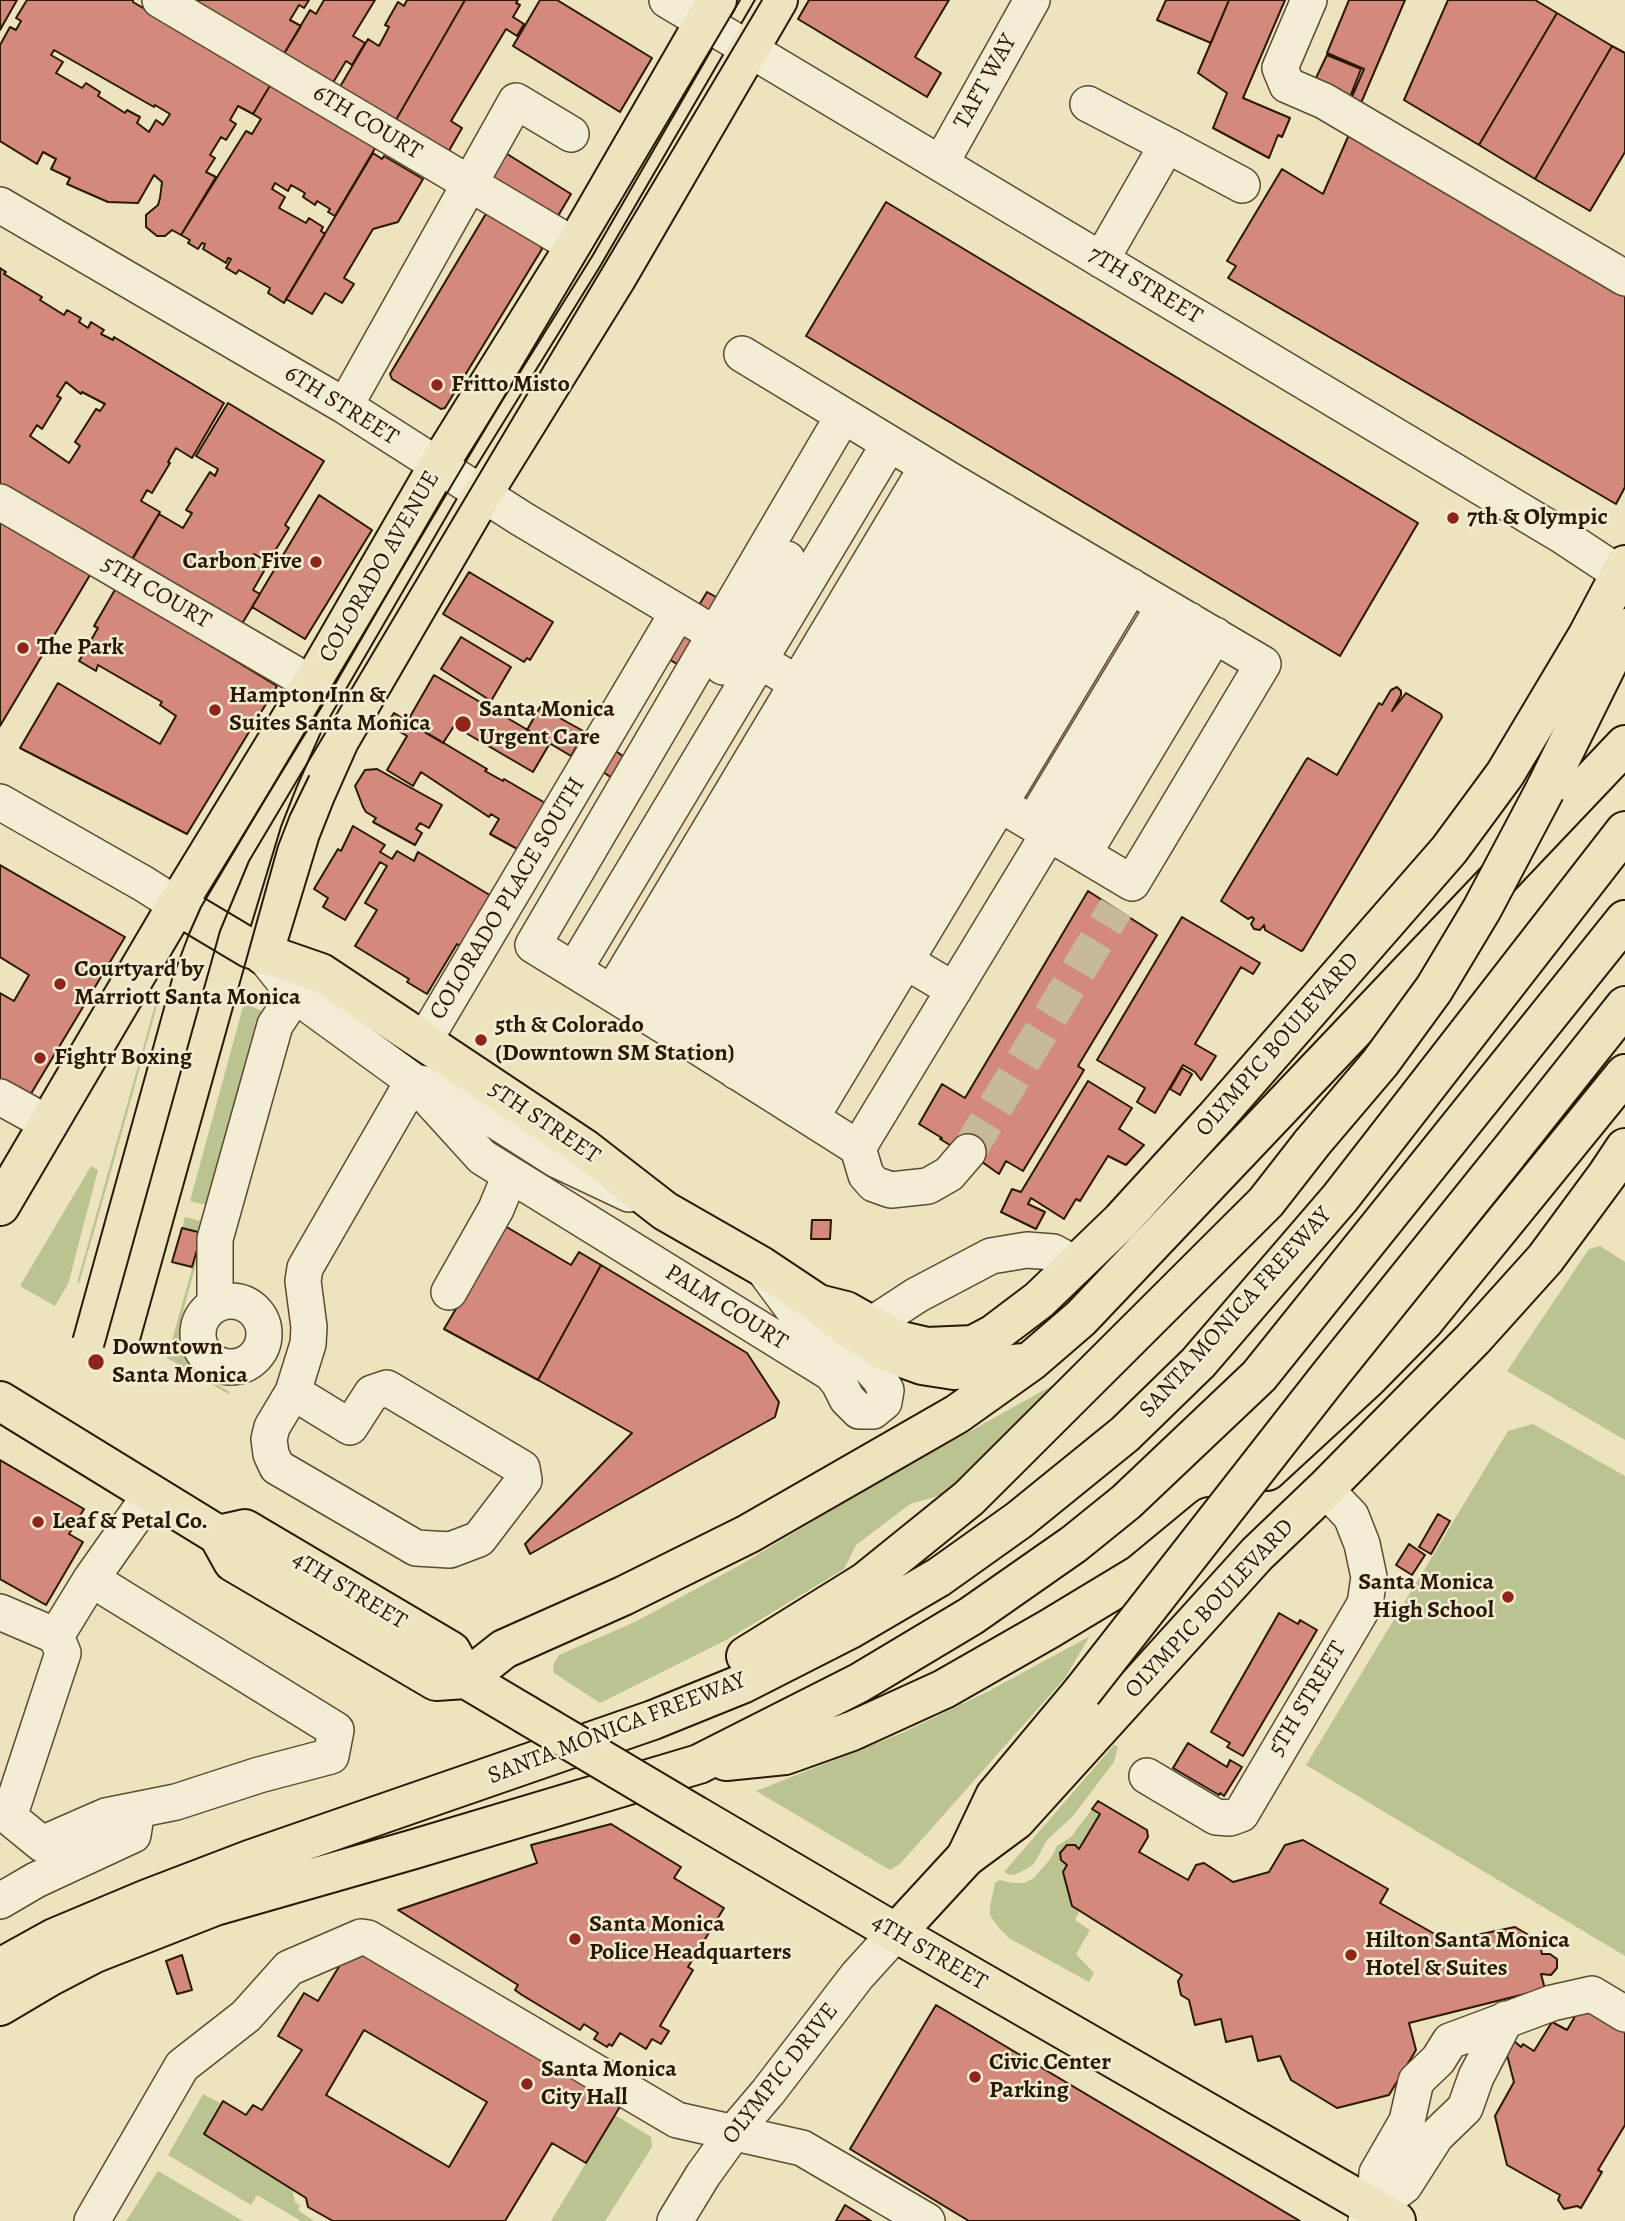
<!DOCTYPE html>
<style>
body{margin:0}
canvas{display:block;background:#ede3bf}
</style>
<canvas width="1625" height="2221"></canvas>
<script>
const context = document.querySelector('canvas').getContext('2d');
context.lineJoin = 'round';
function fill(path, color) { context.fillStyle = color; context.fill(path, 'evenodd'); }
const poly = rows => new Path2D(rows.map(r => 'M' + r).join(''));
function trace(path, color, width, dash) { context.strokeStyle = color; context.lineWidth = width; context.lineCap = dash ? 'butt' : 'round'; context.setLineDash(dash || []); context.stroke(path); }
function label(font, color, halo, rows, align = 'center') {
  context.font = font + ' Alegreya,serif'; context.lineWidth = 5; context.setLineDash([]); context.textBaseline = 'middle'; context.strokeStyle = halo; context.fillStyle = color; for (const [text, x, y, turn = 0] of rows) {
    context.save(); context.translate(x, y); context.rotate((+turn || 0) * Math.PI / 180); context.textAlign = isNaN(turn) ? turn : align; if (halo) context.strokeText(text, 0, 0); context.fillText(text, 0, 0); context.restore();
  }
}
fill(poly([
 [159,991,161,991,110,1175,79,1283,77,1283],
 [244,1003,262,1011,212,1206,190,1201],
 [91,1166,98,1170,68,1284,55,1306,20,1286],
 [185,1217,207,1223,181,1319,179,1330,181,1348,190,1366,205,1377,228,1391,230,1395,167,1358,202,1233,182,1228],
 [1600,1246,1625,1262,1625,1440,1507,1371,1589,1249],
 [1053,1385,945,1494,910,1504,856,1545,844,1569,728,1639,600,1703,554,1673,553,1665,559,1655,635,1622,742,1564,861,1492],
 [1533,1424,1625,1476,1625,1956,1306,1765,1508,1431],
 [1090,1636,1065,1678,900,1864,890,1870,756,1791,902,1733,987,1692],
 [1114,1745,1118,1747,1114,1762,1073,1816,1047,1840,1034,1864,1019,1873,1010,1875,1004,1872],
 [1092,1809,1100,1814,1079,1849,1075,1845,1067,1845,1061,1849,1060,1857,1067,1865,1063,1872,1072,1906,1079,1912,1075,1920,1090,1930,1076,1954,1094,1973,1089,1982,1009,1938,999,1928,990,1915,990,1906,995,1883,1000,1880,1012,1883,1024,1883,1034,1878,1051,1858,1057,1846,1071,1837],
 [203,2094,220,2103,204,2134,292,2189,295,2202,300,2206,298,2210,314,2221,301,2221,257,2195,251,2205,168,2155],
 [615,2115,651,2137,652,2147,605,2221,551,2221],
 [158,2171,243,2221,126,2221]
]), '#bbc390');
const building = poly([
 [0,0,17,0,0,30,0,0],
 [27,0,133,0,133,2,271,84,253,114,238,106,230,120,236,124,226,140,221,137,210,155,215,158,206,172,216,177,181,235,172,230,165,236,157,236,146,227,146,215,158,205,160,198,162,182,154,175,138,203,108,202,67,184,70,178,51,169,56,159,43,152,37,164,0,141,0,45,10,27,16,30,21,21,16,18,27,0],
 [54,50,154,107,155,105,170,114,163,125,156,120,149,132,137,123,140,117,127,110,125,113,98,96,100,92,86,83,82,88,56,73,63,62,51,55,54,50],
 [184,0,309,0,304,8,299,5,290,20,301,26,282,57,184,0],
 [324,0,375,0,353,36,365,43,352,65,346,61,331,86,282,57,310,10,316,14,324,0],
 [407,0,465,0,393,125,337,92,368,39,379,46,389,27,385,25,398,2,404,6,407,0],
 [465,0,518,0,516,3,520,5,513,17,524,24,517,36,506,29,451,121,462,128,446,156,393,125,465,0],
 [540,0,557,0,652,58,620,112,513,46,540,0],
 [809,0,949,0,915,57,941,73,927,97,798,19,809,0],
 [1166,0,1229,0,1211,43,1157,20,1166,0],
 [1229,0,1285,0,1243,98,1290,118,1282,137,1278,135,1269,158,1213,128,1227,93,1198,73,1229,0],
 [1349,0,1405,0,1361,103,1351,99,1364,69,1327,53,1349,0],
 [1448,0,1535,0,1557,13,1479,145,1404,100,1448,0],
 [1557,13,1612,46,1535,179,1479,145,1557,13],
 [1612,46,1625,53,1625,152,1590,211,1535,179,1612,46],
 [1327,55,1361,69,1350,97,1314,82,1327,55],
 [271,84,377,145,335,216,328,212,330,209,317,201,315,205,303,197,305,193,291,185,288,191,275,183,272,189,285,197,279,208,306,223,309,218,323,227,321,231,325,234,284,303,268,293,270,288,239,270,236,274,226,268,231,259,228,258,226,263,203,249,205,244,202,243,198,249,188,243,190,240,181,235,246,131,252,134,261,119,253,114,271,84],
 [1351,130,1625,295,1625,487,1616,504,1228,278,1236,266,1227,261,1282,169,1323,194,1351,130],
 [504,152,571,194,555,221,487,180,504,152],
 [373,153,382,159,384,156,423,179,398,222,373,229,344,278,354,284,342,303,325,293,312,314,286,299,373,153],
 [886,202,1418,523,1340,656,806,336,886,202],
 [487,212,540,245,542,249,445,408,441,409,392,379,390,374,487,212],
 [0,268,6,272,4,274,42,297,40,300,64,315,67,310,81,318,79,322,88,328,91,322,104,330,101,334,113,340,114,337,224,403,192,458,176,448,168,462,170,463,152,493,147,490,141,501,160,512,129,564,0,487,0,268],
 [66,382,81,394,82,392,105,404,100,411,96,409,75,442,80,446,69,463,30,436,37,425,42,429,61,398,57,396,66,382],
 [228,403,324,461,285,525,289,528,268,562,254,554,249,562,264,571,253,590,260,594,237,632,129,565,159,514,183,528,192,513,186,510,210,472,215,476,218,469,196,456,228,403],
 [319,495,372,530,305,639,252,607,319,495],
 [0,515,93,570,0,726,0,515],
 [469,572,553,622,530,660,527,658,524,662,443,614,469,572],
 [116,588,277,686,187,834,20,748,58,683,160,744,176,716,160,705,162,702,98,665,96,671,79,661,98,628,94,626,116,588],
 [707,592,725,602,685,669,667,658,707,592],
 [461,637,511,667,491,701,441,669,461,637],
 [434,675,550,743,533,772,454,726,443,743,407,722,434,675],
 [1397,687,1401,691,1401,695,1392,711,1406,693,1441,714,1442,717,1303,950,1301,951,1265,930,1264,925,1260,930,1254,929,1251,924,1254,919,1252,917,1248,919,1221,901,1306,760,1308,758,1337,775,1379,703,1382,705,1391,690,1397,687],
 [540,707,585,732,571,756,527,730,540,707],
 [394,713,487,769,485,771,503,781,504,779,547,804,521,851,490,834,499,819,491,814,489,817,421,772,413,786,387,770,407,736,387,724,394,713],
 [616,751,624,757,612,778,603,772,616,751],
 [377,769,442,805,429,828,420,823,416,829,422,833,415,845,373,822,376,818,366,812,363,807,355,786,365,770,377,769],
 [353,826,385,845,380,852,392,859,397,851,414,861,418,852,493,897,463,948,457,944,427,994,407,982,409,979,355,946,377,910,365,903,387,866,380,862,345,920,323,907,328,898,314,889,338,849,341,851,353,826],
 [0,865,125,937,29,1097,0,1081,0,993,14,1001,29,975,0,957,0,865],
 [1088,891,1157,935,1078,1066,1084,1070,1023,1171,1006,1161,999,1174,968,1152,963,1153,940,1139,942,1138,919,1124,942,1084,965,1098,1088,891],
 [1182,917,1260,963,1253,974,1241,967,1195,1044,1216,1056,1201,1080,1195,1072,1183,1065,1155,1113,1137,1102,1145,1088,1097,1060,1182,917],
 [1182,1068,1192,1074,1180,1095,1170,1089,1182,1068],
 [1088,1081,1132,1108,1119,1129,1144,1145,1126,1165,1108,1156,1080,1201,1076,1199,1064,1219,1031,1198,1028,1204,1045,1212,1036,1229,1001,1212,1012,1189,1021,1192,1088,1081],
 [812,1220,831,1220,830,1239,811,1239,812,1220],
 [505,1226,571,1265,579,1252,601,1265,538,1380,444,1329,505,1226],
 [182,1228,202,1233,192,1267,172,1262,182,1228],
 [601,1265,747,1353,779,1402,775,1417,530,1554,525,1544,632,1433,538,1380,601,1265],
 [0,1460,84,1509,69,1534,83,1542,46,1605,0,1579,0,1460],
 [1438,1514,1450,1521,1431,1554,1419,1547,1438,1514],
 [1409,1544,1425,1555,1412,1575,1396,1565,1409,1544],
 [1279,1613,1298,1624,1300,1620,1317,1630,1243,1756,1227,1747,1230,1743,1211,1732,1279,1613],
 [1188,1743,1227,1767,1230,1760,1242,1767,1224,1796,1220,1793,1219,1795,1173,1768,1188,1743],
 [1098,1801,1147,1830,1148,1837,1139,1852,1188,1880,1196,1865,1204,1863,1233,1882,1269,1872,1285,1845,1303,1840,1388,1889,1380,1903,1447,1941,1515,1927,1539,1941,1542,1954,1550,1954,1557,1959,1557,1968,1551,1975,1541,1974,1545,1989,1409,2023,1416,2050,1389,2095,1337,2108,1291,2080,1280,2056,1258,2061,1252,2036,1226,2042,1221,2019,1195,2025,1189,2000,1181,1995,1178,1981,1182,1975,1072,1906,1063,1872,1067,1865,1061,1860,1060,1853,1067,1845,1075,1845,1079,1849,1100,1814,1092,1809,1098,1801],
 [611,1824,681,1867,674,1878,724,1908,688,1967,693,1970,660,2026,669,2031,661,2044,652,2039,646,2049,620,2033,612,2046,609,2044,607,2047,594,2039,598,2033,584,2024,580,2030,522,1995,515,1990,518,1985,398,1910,537,1863,531,1845,611,1824],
 [356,1939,624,2100,586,2163,552,2143,505,2221,333,2221,308,2207,306,2198,204,2134,223,2101,246,2115,253,2105,262,2110,302,2050,278,2036,304,1993,318,2001,356,1939],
 [364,2030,487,2102,449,2167,326,2095,364,2030],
 [182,1955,192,1990,177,1994,166,1961,182,1955],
 [936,2005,1300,2221,969,2221,850,2149,936,2005],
 [1589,2010,1625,2024,1625,2125,1598,2170,1602,2172,1581,2208,1577,2206,1564,2209,1558,2200,1560,2195,1507,2165,1495,2116,1514,2082,1507,2055,1514,2041,1521,2047,1523,2044,1534,2051,1552,2022,1567,2030,1577,2013,1589,2010],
 [845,2205,871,2221,836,2221,845,2205]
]);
fill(building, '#d38a7c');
trace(building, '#2b1802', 2);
trace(poly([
 [968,1152,1116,908]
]), '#c6ba99', 35, [35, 18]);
const minor = poly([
 [160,0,575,246],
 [667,0,1561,535,1620,574],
 [1309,0,1280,68,1287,85,1324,101,1625,278],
 [1088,104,1167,145],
 [941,163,1032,0],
 [0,205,345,406,522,519,1132,883,1263,664,953,482,742,354],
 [1101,260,1167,145,1242,185],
 [345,406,516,101,571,134],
 [843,416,533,945,686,1039,858,1148,866,1175,874,1184,891,1190,928,1186,949,1174,968,1152],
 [0,502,312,684],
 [723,667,787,559],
 [0,802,144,884,177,905],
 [1033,823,1164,606],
 [1058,838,1189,620],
 [1084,853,1215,635],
 [885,949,954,990],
 [263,955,295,995,413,1081,482,1157,831,1373,839,1383,847,1399,859,1411,873,1411,884,1402,886,1390,879,1378,861,1358,798,1316,767,1274],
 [574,970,889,444],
 [612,993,927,467],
 [637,1008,953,482],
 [661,1024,977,496],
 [686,1039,1003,511],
 [424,1041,678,612],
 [715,1057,1030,528],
 [737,1072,1055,542],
 [420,1083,447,1090,557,1160,629,1194],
 [763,1087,855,932,952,775,1080,557],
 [0,1097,49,1124],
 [790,1104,881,946,1106,572],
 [811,1118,1131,586],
 [858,1148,1049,833],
 [449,1292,496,1209,510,1175],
 '198 1334a33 33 0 1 1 66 0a33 33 0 1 1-66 0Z',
 [215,1305,215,1239,275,1025,295,995],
 [871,1325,917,1295,991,1256,1027,1250,1053,1252,1077,1265],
 [293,1392,350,1427,372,1393,387,1388,522,1468,524,1480,479,1539,450,1550,416,1548,277,1467,271,1454,269,1439,272,1427,293,1392,308,1344,309,1327,303,1281,305,1268,413,1081],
 [0,1612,56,1636,91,1579,151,1494],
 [56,1636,63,1653,9,1817,42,1844,106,1816,176,1802,259,1775,331,1756,336,1730,91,1579],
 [1147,1776,1216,1817,1230,1818,1241,1814,1365,1604,1369,1577,1362,1544,1351,1516,1325,1489],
 [0,1901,36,1880,133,1835,137,1810],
 [1374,2208,1377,2173,1407,2121,1416,2081,1438,2060,1450,2041,1552,2003,1592,1994,1625,2014],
 [92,2221,182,2066,246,2016,289,1968,361,1937,368,1938,677,2120,802,2148,927,2221],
 [675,2221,703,2175,734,2132,768,2092,857,1976,896,1933],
 [1366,2221,1374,2208,1404,2186,1436,2136,1465,2108,1476,2077,1506,2019]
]);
const major = poly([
 [177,905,249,948,321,973,585,1149,665,1211,761,1266,818,1304,846,1311,897,1340,927,1347,973,1345,994,1334,1039,1300,1121,1221,1216,1117,1449,850,1505,774,1588,635,1625,565],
 [263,955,300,833,315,795,339,741,482,495,617,277,778,0],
 [0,1206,177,905,312,684,438,466,575,246,717,0],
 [0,1401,218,1535,233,1562,436,1681,466,1679],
 [218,1535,245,1529,451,1651,466,1679,525,1714],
 [695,1815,896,1933,1396,2221],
 [896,1933,966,1857,1016,1820,1257,1554,1325,1489,1473,1339,1545,1259,1607,1175,1625,1148]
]);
const highway = poly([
 [1545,790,1625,628],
 [1506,1156,1625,1006],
 [818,1304,850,1329,889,1353,922,1365,954,1370,1024,1363],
 [1267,1471,1368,1378,1424,1321,1625,1074],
 [746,1656,865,1582,969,1498,1266,1202,1312,1143],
 [466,1679,504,1649,623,1596,748,1534,957,1414,1030,1362,1081,1318,1625,745],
 [726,1761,785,1755,852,1731,944,1689,1049,1629,1140,1574,1209,1517],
 [966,1857,995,1796,1082,1692],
 [0,1968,54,1938,147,1899,249,1860,653,1720,742,1684,850,1629,939,1577,1019,1520,1125,1434,1198,1363,1340,1198,1625,831],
 [0,2006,49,1977,95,1953,215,1906,411,1850,699,1764,859,1683,971,1616,1074,1544,1126,1502,1259,1376,1625,920]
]);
trace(minor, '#5c4b31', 38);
trace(major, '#2b1802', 42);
trace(highway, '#2b1802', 42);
trace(minor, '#f3edd5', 35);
trace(major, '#ede3bf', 38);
trace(highway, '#ede3bf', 38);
trace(poly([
 [73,1337,172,979,189,934,201,907,740,0],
 [104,1347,220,931,249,861,762,0],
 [136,1355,278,846,290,815,309,776]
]), '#2b1802', 2);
const majorBridge = poly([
 [525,1714,695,1815]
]);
const highwayBridge = poly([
 [1312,1143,1380,1063,1434,989,1482,909,1545,790],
 [1082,1692,1330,1375,1506,1156]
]);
trace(majorBridge, '#2b1802', 42, []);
trace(highwayBridge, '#2b1802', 42, []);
trace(majorBridge, '#ede3bf', 38);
trace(highwayBridge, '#ede3bf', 38);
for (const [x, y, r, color] of [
 [437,385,7,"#8f2418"],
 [1453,518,7,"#8f2418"],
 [316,562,7,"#8f2418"],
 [23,648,7,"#8f2418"],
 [215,710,7,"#8f2418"],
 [463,724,9,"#8f2418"],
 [60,984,7,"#8f2418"],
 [481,1040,7,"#8f2418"],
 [40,1058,7,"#8f2418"],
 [96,1362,9,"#8f2418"],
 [38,1522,7,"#8f2418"],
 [1508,1597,7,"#8f2418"],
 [575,1939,7,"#8f2418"],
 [1351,1955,7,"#8f2418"],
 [975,2077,7,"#8f2418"],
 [527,2084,7,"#8f2418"]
]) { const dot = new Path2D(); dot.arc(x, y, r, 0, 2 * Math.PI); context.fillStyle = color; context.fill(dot); trace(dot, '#f3edd5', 2.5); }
label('24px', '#2b1802', '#f3edd5', [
 ["TAFT WAY",986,82,-61],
 ["6TH COURT",367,123,31],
 ["7TH STREET",1145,286,31],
 ["6TH STREET",341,406,32],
 ["COLORADO AVENUE",380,567,-60],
 ["5TH COURT",156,593,30],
 ["COLORADO PLACE SOUTH",508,899,-59],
 ["OLYMPIC BOULEVARD",1278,1045,-49],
 ["5TH STREET",544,1123,34],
 ["PALM COURT",726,1308,32],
 ["SANTA MONICA FREEWAY",1236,1313,-48],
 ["4TH STREET",349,1591,31],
 ["OLYMPIC BOULEVARD",1210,1609,-47],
 ["5TH STREET",1308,1699,-59],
 ["SANTA MONICA FREEWAY",617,1729,-21],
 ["4TH STREET",929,1953,30],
 ["OLYMPIC DRIVE",781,2074,-52]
]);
label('bold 24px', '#2b1802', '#f3edd5', [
 ["Fritto Misto",451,385],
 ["7th & Olympic",1467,518],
 ["Carbon Five",302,562,"right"],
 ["The Park",37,648],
 ["Hampton Inn &",229,696],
 ["Suites Santa Monica",229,724],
 ["Santa Monica",479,710],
 ["Urgent Care",479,738],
 ["Courtyard by",74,970],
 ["Marriott Santa Monica",74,998],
 ["5th & Colorado",495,1026],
 ["(Downtown SM Station)",495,1054],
 ["Fightr Boxing",54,1058],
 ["Downtown",112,1348],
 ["Santa Monica",112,1376],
 ["Leaf & Petal Co.",52,1522],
 ["Santa Monica",1494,1583,"right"],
 ["High School",1494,1611,"right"],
 ["Santa Monica",589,1925],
 ["Police Headquarters",589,1953],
 ["Hilton Santa Monica",1365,1941],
 ["Hotel & Suites",1365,1969],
 ["Civic Center",989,2063],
 ["Parking",989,2091],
 ["Santa Monica",541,2070],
 ["City Hall",541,2098]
], 'left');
</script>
